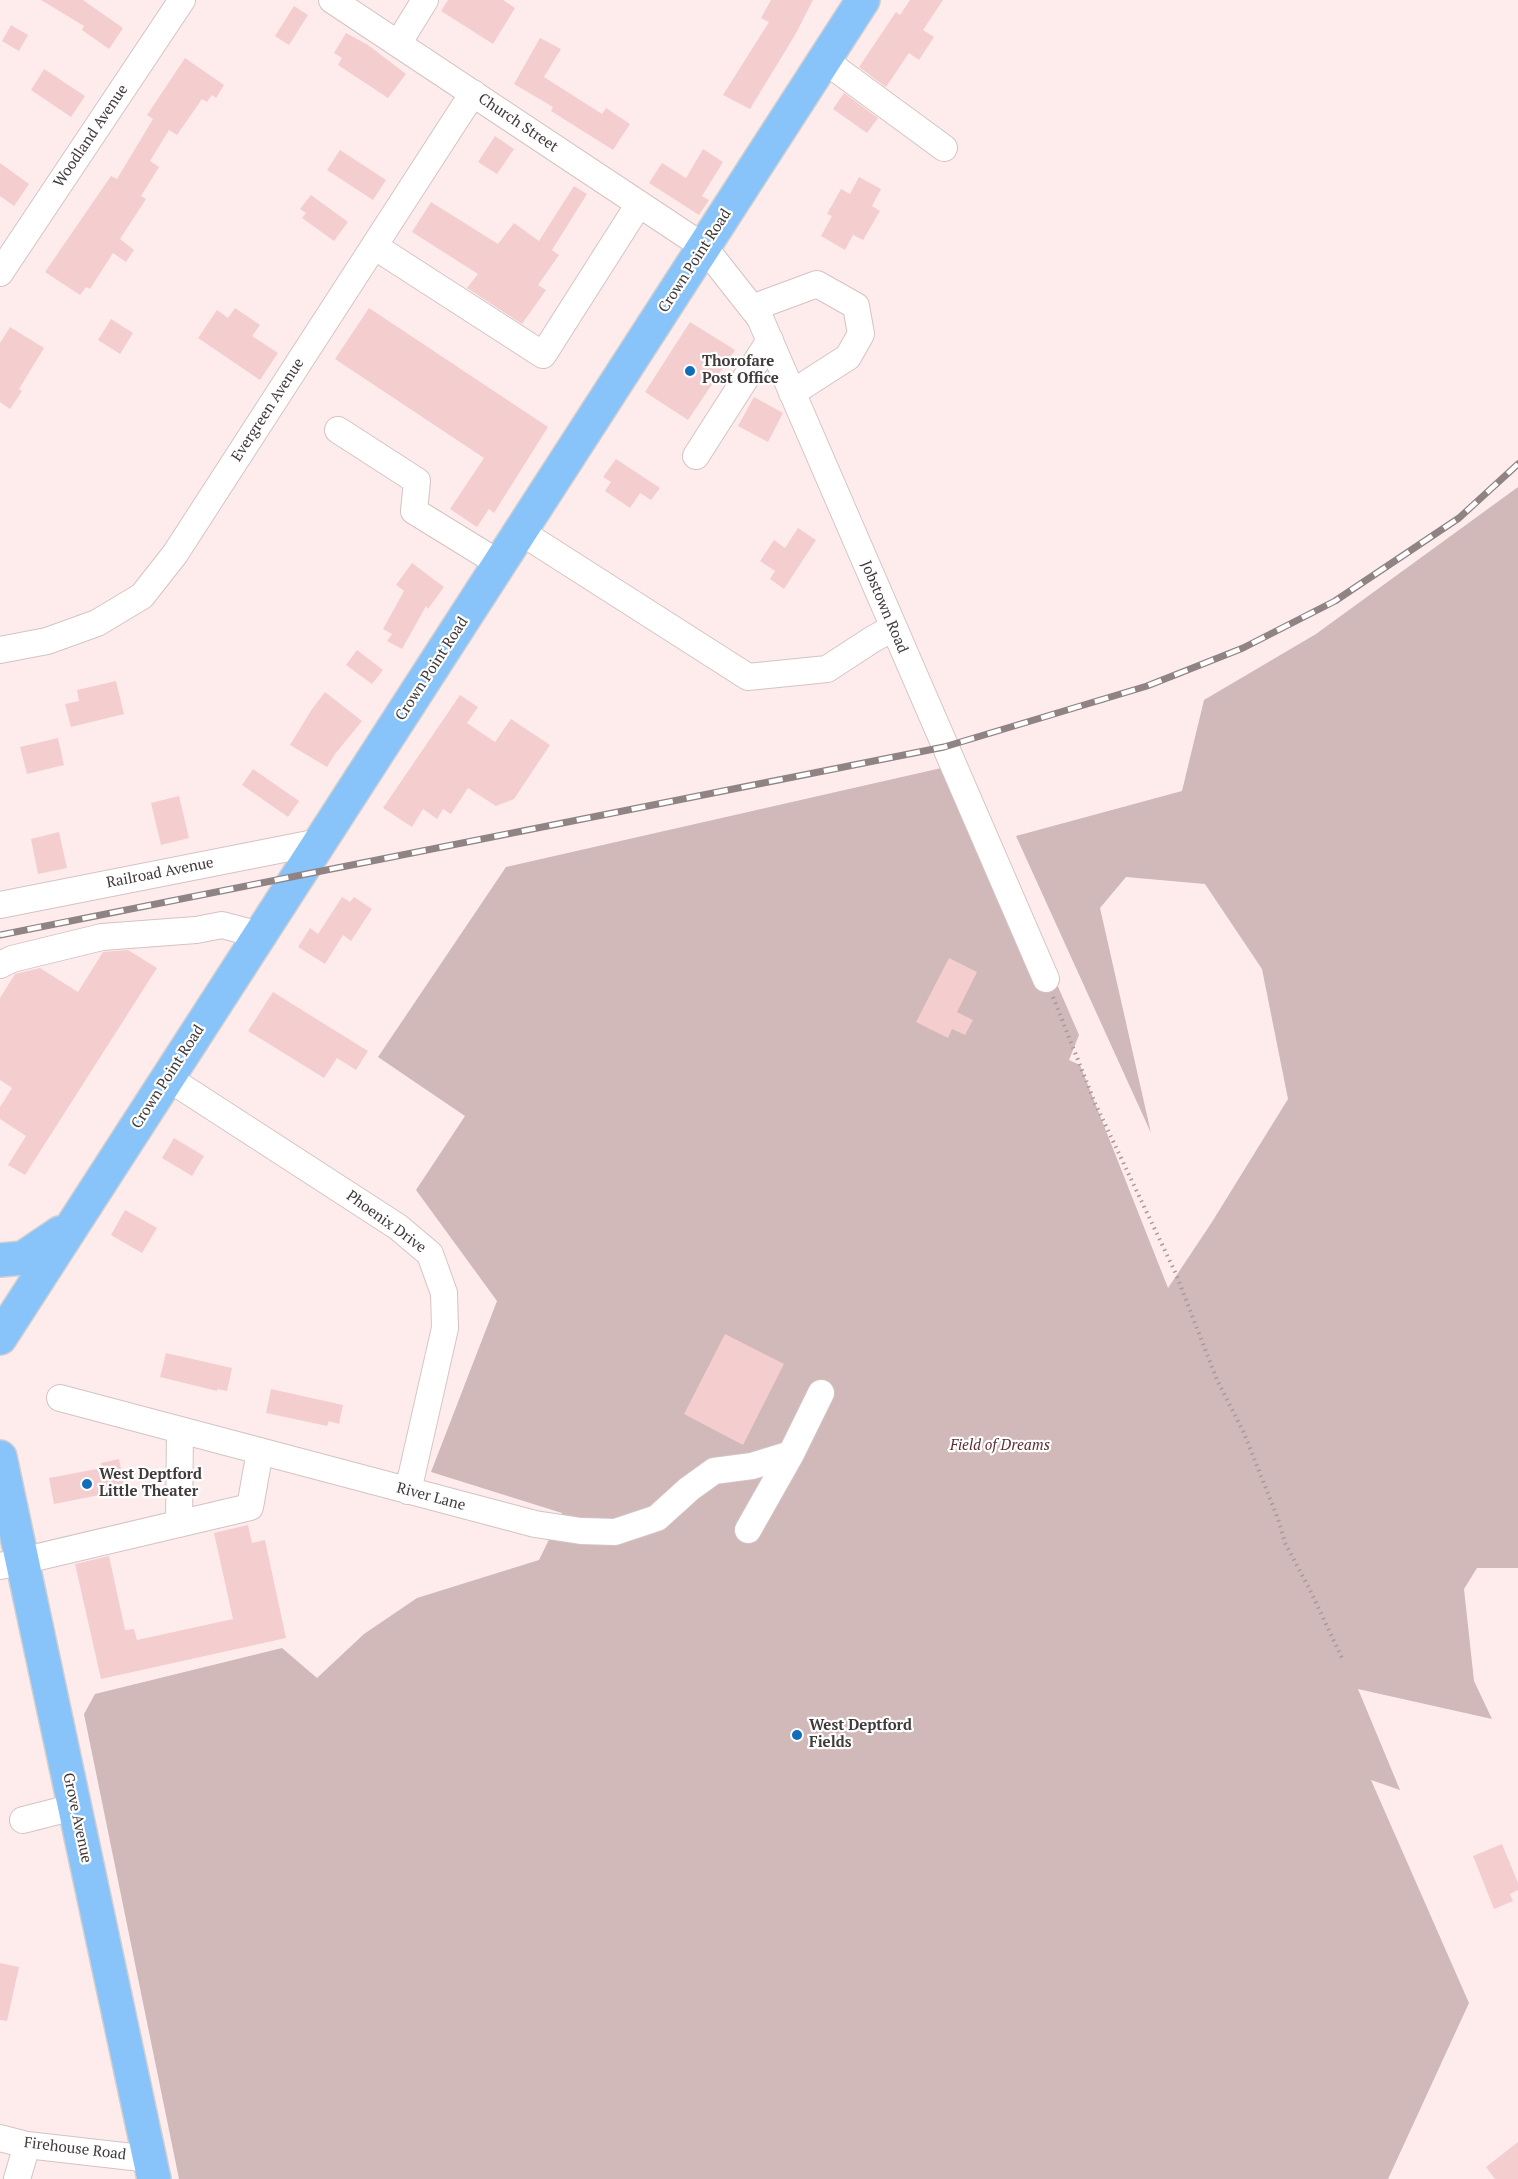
<!DOCTYPE html>
<style>
body{margin:0}
canvas{display:block;background:#feeced}
</style>
<canvas width="1518" height="2179"></canvas>
<script>
const context = document.querySelector('canvas').getContext('2d');
context.lineJoin = 'round';
function fill(path, color) { context.fillStyle = color; context.fill(path, 'evenodd'); }
const poly = rows => new Path2D(rows.map(r => 'M' + r).join(''));
function trace(path, color, width, dash) { context.strokeStyle = color; context.lineWidth = width; context.lineCap = dash ? 'butt' : 'round'; context.setLineDash(dash || []); context.stroke(path); }
function label(font, color, halo, rows, align = 'center') {
  context.font = font + ' "PT Serif",serif'; context.lineWidth = 4.5; context.setLineDash([]); context.textBaseline = 'middle'; context.strokeStyle = halo; context.fillStyle = color; for (const [text, x, y, turn = 0] of rows) {
    context.save(); context.translate(x, y); context.rotate((+turn || 0) * Math.PI / 180); context.textAlign = isNaN(turn) ? turn : align; if (halo) context.strokeText(text, 0, 0); context.fillText(text, 0, 0); context.restore();
  }
}
fill(poly([
 [1518,487,1518,1568,1477,1568,1464,1589,1474,1681,1492,1719,1358,1689,1400,1790,1371,1780,1469,2003,1388,2179,179,2179,84,1714,95,1694,282,1648,317,1678,364,1634,417,1598,539,1560,562,1513,431,1472,497,1301,416,1190,465,1116,378,1057,506,867,959,764,991,832,1079,1035,1069,1060,1080,1065,1168,1288,1212,1222,1288,1099,1262,969,1205,884,1126,877,1100,908,1151,1133,1016,836,1182,791,1204,700,1316,634]
]), '#d1b8b9');
fill(poly([
 [41,0,83,0,123,28,109,49,82,30,84,26],
 [448,0,503,0,515,8,493,44,441,11],
 [771,0,813,0,795,35,750,109,723,95,769,22,761,18],
 [910,0,943,0,923,30,934,37,919,60,909,53,886,87,859,67,896,12,900,15],
 [294,6,308,15,289,45,275,36],
 [11,25,28,35,19,51,2,41],
 [346,33,368,45,406,74,388,98,338,65,342,58,334,53],
 [540,38,561,49,544,77,602,114,606,108,630,124,613,150,551,111,553,107,514,84],
 [185,58,224,85,216,98,212,95,207,102,202,99,177,135,169,130,150,161,159,167,141,196,146,199,120,239,134,250,126,262,113,253,90,289,86,287,80,295,45,272,111,176,117,179,153,119,147,115],
 [44,69,85,96,71,117,31,90],
 [844,93,878,118,867,133,833,109],
 [495,136,514,149,497,174,478,162],
 [703,149,723,162,702,196,709,200,699,215,649,183,662,163,686,178],
 [340,150,386,180,373,200,327,170],
 [0,163,29,184,14,206,0,196],
 [859,177,881,189,872,206,880,211,863,240,853,235,845,250,821,236,832,216,827,214,841,189,850,194],
 [574,186,587,194,552,250,559,255,538,285,546,290,522,324,467,288,478,274,412,232,431,202,498,244,514,223,539,241],
 [311,195,348,222,334,241,302,218,306,213,300,209],
 [235,308,260,325,252,336,278,353,260,380,198,338,217,310,228,318],
 [369,308,548,427,494,513,489,509,477,527,450,509,484,458,335,359],
 [111,319,133,333,120,354,98,340],
 [690,322,735,350,688,420,645,392],
 [10,327,44,348,19,389,22,391,10,409,0,402,0,343],
 [754,397,783,413,768,442,738,426],
 [616,459,660,488,651,500,640,493,630,508,605,491,611,482,603,477],
 [798,528,816,540,784,589,770,579,775,571,760,561,774,540,785,548],
 [412,563,444,587,428,609,426,606,402,649,387,641,392,634,383,629,404,591,396,585],
 [357,650,383,670,372,684,346,665],
 [116,681,124,714,71,727,65,704,79,701,77,690],
 [325,692,362,721,335,754,327,767,290,745,312,709],
 [460,695,478,707,467,723,495,742,511,719,550,745,514,799,496,806,468,788,451,814,443,809,437,819,423,809,412,827,383,808],
 [58,738,64,765,27,774,20,747],
 [253,769,299,801,288,817,242,785],
 [179,796,189,838,161,845,151,803],
 [59,832,67,868,38,874,31,839],
 [342,897,350,902,354,897,372,909,351,941,343,935,325,964,298,947,310,928,318,934],
 [128,950,157,968,25,1175,8,1165,26,1136,0,1119,0,1107,12,1088,0,1080,0,998,15,974,40,968,78,992,103,952],
 [949,958,977,972,957,1012,973,1020,965,1035,952,1029,948,1038,916,1022],
 [273,992,368,1051,356,1070,337,1058,324,1078,248,1031],
 [174,1138,204,1156,192,1176,162,1158],
 [125,1210,157,1228,142,1253,111,1235],
 [725,1334,784,1364,743,1445,684,1414],
 [166,1353,232,1368,227,1391,217,1389,217,1391,160,1377],
 [271,1389,343,1405,339,1424,329,1421,327,1426,266,1413],
 [119,1459,125,1490,54,1504,49,1478,102,1468,101,1463],
 [248,1525,252,1543,265,1540,286,1638,101,1679,75,1564,109,1556,125,1630,134,1629,137,1640,233,1619,214,1533],
 [1502,1844,1518,1883,1518,1890,1510,1894,1513,1901,1494,1909,1473,1856],
 [0,1963,19,1967,7,2021,0,2020],
 [1518,2142,1518,2179,1495,2179,1486,2167]
]), '#f4cdcf');
const minor = poly([
 [332,0,704,247,760,318,1046,979],
 [398,44,425,0],
 [824,60,944,148],
 [374,246,543,355,639,204],
 [0,273,182,0],
 [752,308,817,284,856,306,861,334,848,357,792,393],
 [338,430,417,481,414,511,500,564],
 [696,456,770,340],
 [521,532,748,677,827,669,873,639,893,628],
 [0,650,47,641,97,623,142,596,175,554,473,93],
 [0,905,319,842],
 [0,965,12,959,102,937,196,930,222,925,260,935],
 [168,1078,398,1227,430,1254,444,1293,445,1328,408,1491],
 [60,1398,535,1524,581,1531,615,1532,657,1518,689,1489,714,1471,752,1466,791,1454,821,1393],
 [179,1524,180,1430],
 [748,1530,791,1454],
 [0,1566,250,1507,260,1451],
 [23,1820,74,1807],
 [0,2138,27,2145,150,2159],
 [17,2179,27,2145]
]);
const major = poly([
 [0,1260,23,1258,60,1233],
 [0,1338,863,0],
 [0,1457,154,2179]
]);
trace(minor, '#d5c3c4', 28);
trace(major, '#d1d0d0', 36);
trace(poly([
 [1053,997,1095,1103,1176,1274,1217,1380,1244,1433,1278,1519,1285,1543,1309,1588,1342,1658]
]), '#a79a9b', 4, [1.5, 4.5]);
trace(minor, '#fff', 26);
trace(major, '#88c3fa', 33);
const rail = poly([
 [0,935,944,747,1147,686,1243,648,1335,601,1459,518,1518,464]
]);
trace(rail, '#8f8384', 7);
trace(rail, '#fefefe', 4.5, [14]);
for (const [x, y, r, color] of [
 [690,371,6,"#106dba"],
 [87,1484,6,"#106dba"],
 [797,1735,6,"#106dba"]
]) { const dot = new Path2D(); dot.arc(x, y, r, 0, 2 * Math.PI); context.fillStyle = color; context.fill(dot); trace(dot, '#fefefe', 2); }
label('15px', '#413a3b', '#fefefe', [
 ["Church Street",518,123,34],
 ["Woodland Avenue",91,136,-56],
 ["Crown Point Road",695,261,-57],
 ["Evergreen Avenue",268,410,-57],
 ["Jobstown Road",884,607,67],
 ["Crown Point Road",432,669,-57],
 ["Railroad Avenue",160,873,-11],
 ["Crown Point Road",168,1077,-57],
 ["Phoenix Drive",386,1222,36],
 ["River Lane",431,1497,15],
 ["Grove Avenue",77,1818,78],
 ["Firehouse Road",75,2149,7]
]);
label('bold 15px', '#413a3b', '#fefefe', [
 ["Thorofare",702,362],
 ["Post Office",702,379],
 ["West Deptford",99,1475],
 ["Little Theater",99,1492],
 ["West Deptford",809,1726],
 ["Fields",809,1743]
], 'left');
label('italic 15px', '#5f2d33', '#fefefe', [
 ["Field of Dreams",1000,1446]
]);
</script>
